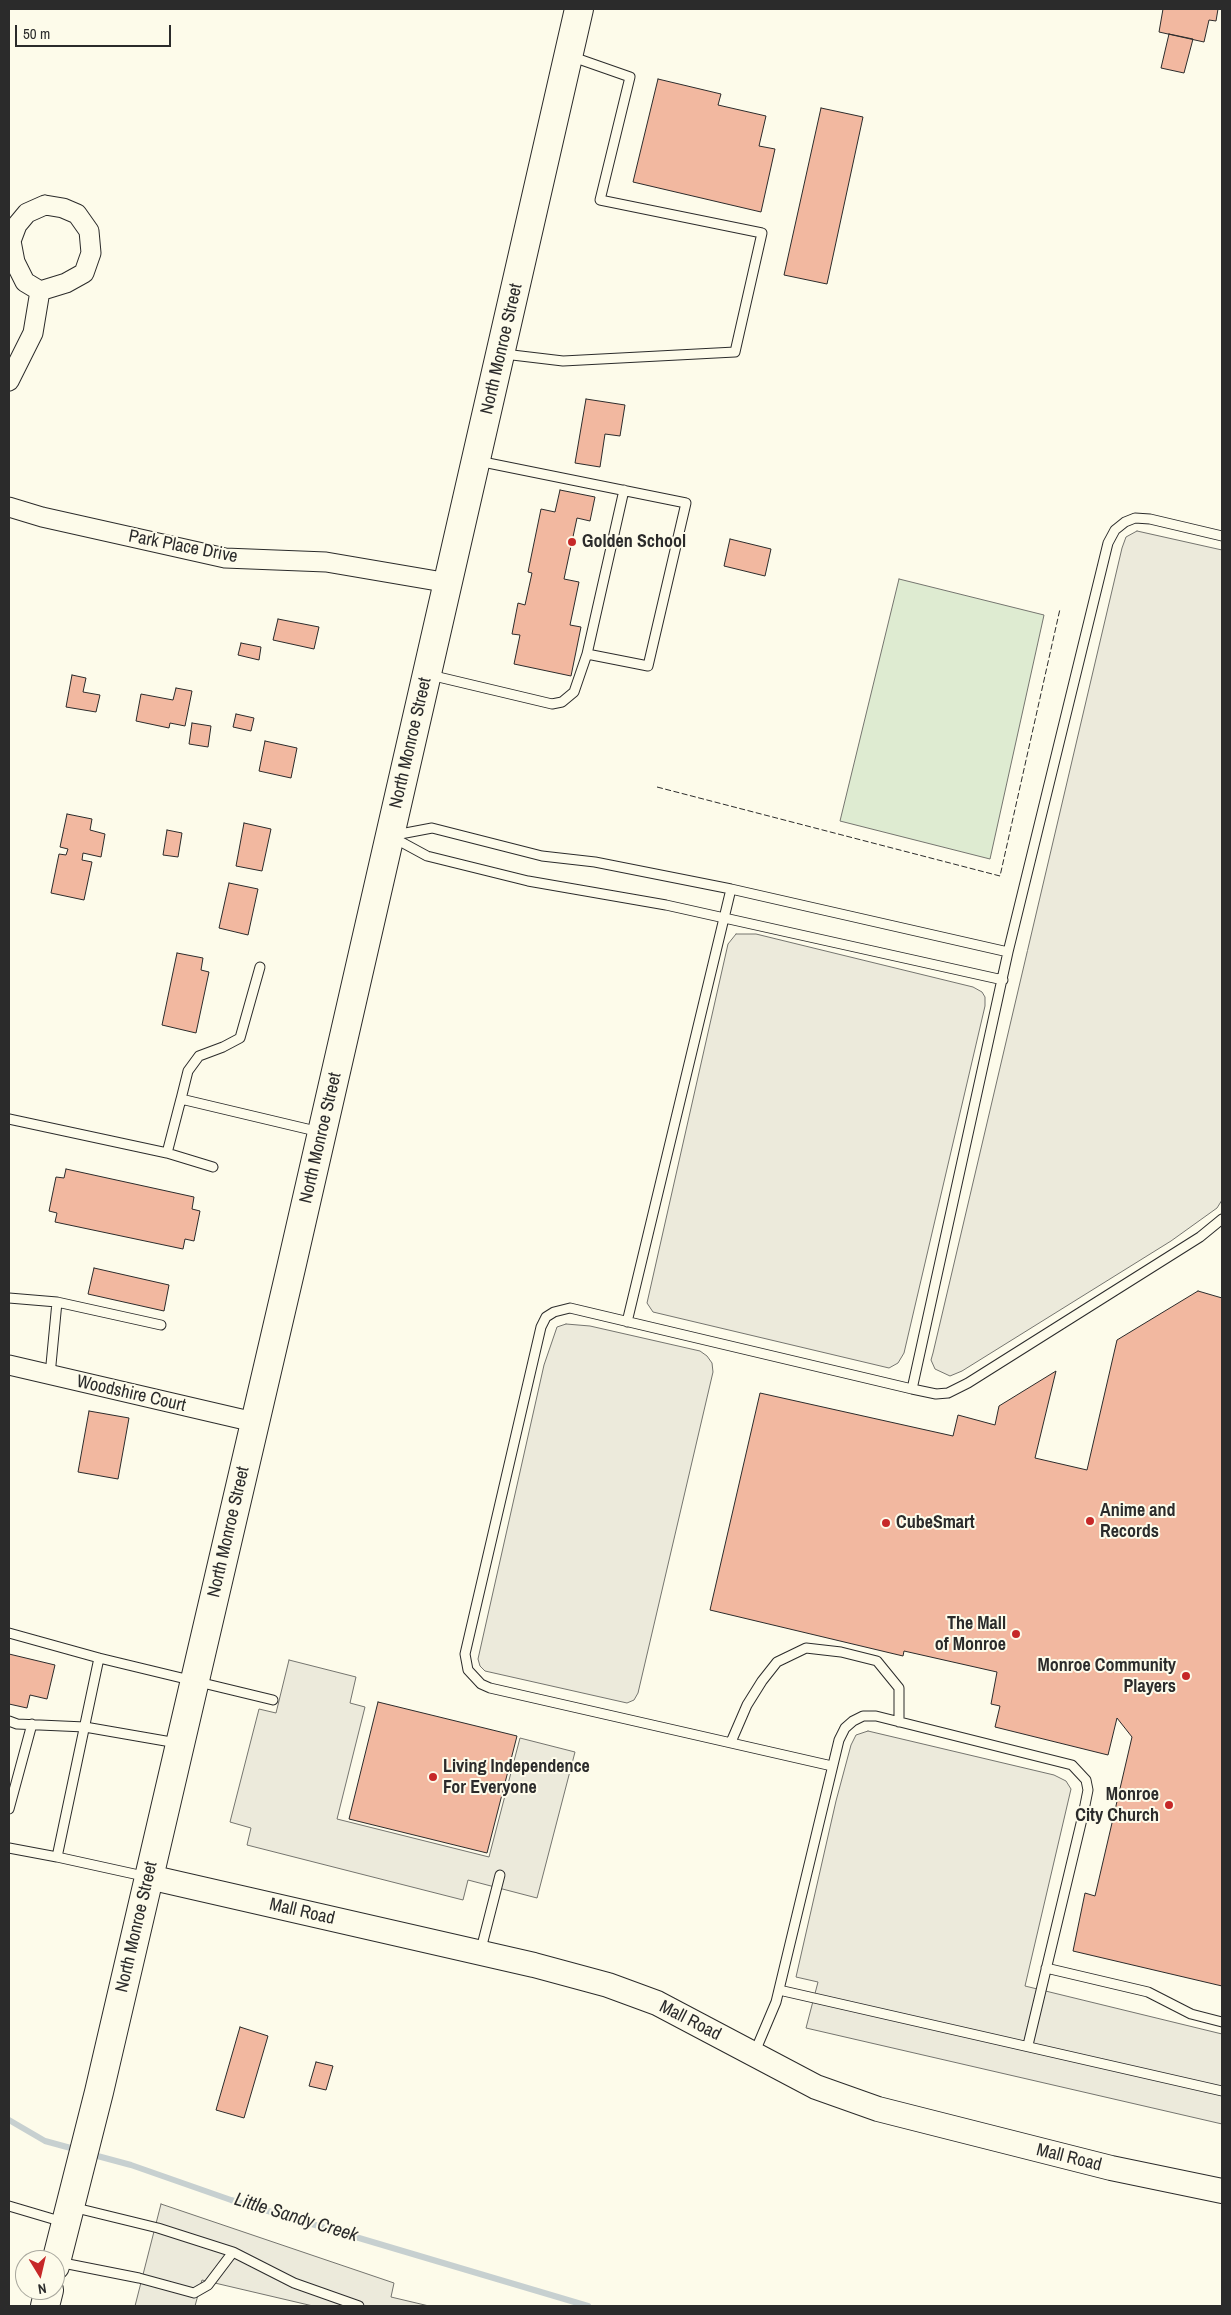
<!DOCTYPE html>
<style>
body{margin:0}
#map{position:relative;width:1231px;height:2315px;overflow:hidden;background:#fdfbea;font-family:"Archivo Narrow",sans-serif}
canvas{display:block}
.frame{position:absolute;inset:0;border:10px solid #2b2b2b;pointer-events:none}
.north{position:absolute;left:15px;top:2250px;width:50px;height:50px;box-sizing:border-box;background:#fdfbea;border:1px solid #a9a89e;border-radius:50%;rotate:171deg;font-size:14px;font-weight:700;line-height:20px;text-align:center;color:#2b2b2b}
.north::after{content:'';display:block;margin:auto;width:18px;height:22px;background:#c62828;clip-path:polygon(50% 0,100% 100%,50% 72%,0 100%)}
.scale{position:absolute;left:15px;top:25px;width:156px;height:22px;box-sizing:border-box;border:2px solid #2b2b2b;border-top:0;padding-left:6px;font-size:15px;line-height:18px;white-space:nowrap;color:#2b2b2b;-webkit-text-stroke:4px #fdfbea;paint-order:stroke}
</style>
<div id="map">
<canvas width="1231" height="2315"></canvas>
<div class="frame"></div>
<div class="north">N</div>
<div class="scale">50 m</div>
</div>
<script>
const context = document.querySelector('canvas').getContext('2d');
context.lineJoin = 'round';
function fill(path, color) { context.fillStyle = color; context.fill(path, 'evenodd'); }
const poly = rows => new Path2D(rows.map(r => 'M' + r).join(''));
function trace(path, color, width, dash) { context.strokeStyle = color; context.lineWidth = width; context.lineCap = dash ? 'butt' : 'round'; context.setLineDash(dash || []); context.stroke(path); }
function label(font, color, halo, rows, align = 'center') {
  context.font = font + ' "Archivo Narrow",sans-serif'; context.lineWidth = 4; context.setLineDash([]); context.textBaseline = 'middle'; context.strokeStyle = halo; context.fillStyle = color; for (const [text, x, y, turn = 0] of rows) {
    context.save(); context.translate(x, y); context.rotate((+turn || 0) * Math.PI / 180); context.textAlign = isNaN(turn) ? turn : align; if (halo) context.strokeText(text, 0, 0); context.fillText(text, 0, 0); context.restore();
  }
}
const green = poly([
 [899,579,1044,615,990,859,840,821,899,579]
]);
fill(green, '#deebd1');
trace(green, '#74746e', 1);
const parking = poly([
 [1137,531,1222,550,1222,1200,1217,1208,1171,1241,962,1371,950,1376,935,1369,931,1360,933,1353,1122,548,1126,537,1137,531],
 [736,934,756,934,973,987,982,992,985,997,985,1006,904,1353,898,1363,889,1368,653,1312,647,1303,728,944,736,934],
 [566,1324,590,1326,700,1351,707,1356,712,1363,713,1372,638,1693,634,1700,627,1703,485,1671,480,1666,478,1659,544,1365,557,1327,566,1324],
 [289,1660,356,1677,350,1703,365,1707,337,1819,489,1857,520,1738,575,1752,537,1898,468,1880,463,1900,247,1845,251,1828,230,1822,259,1709,276,1713,289,1660],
 [868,1731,1054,1775,1066,1781,1071,1789,1025,1986,1222,2034,1222,2124,806,2028,818,1982,796,1977,836,1801,851,1745,856,1735,868,1731],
 [161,2204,394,2283,391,2297,429,2306,313,2306,202,2280,195,2306,135,2306,161,2204]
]);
fill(parking, '#eceadb');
trace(parking, '#74746e', 1);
trace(poly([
 [9,2120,45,2141,78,2150],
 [90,2154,131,2165,231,2200,588,2306]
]), '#c7d0d0', 6);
const building = poly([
 [1163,9,1218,9,1216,21,1209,20,1204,42,1159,32,1163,9],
 [1169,34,1193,39,1184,73,1161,68,1169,34],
 [658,79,721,94,718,105,766,116,759,146,775,149,761,212,633,182,658,79],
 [821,108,863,117,827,284,784,275,821,108],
 [586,399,625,405,620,436,605,434,600,467,575,463,586,399],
 [560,490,595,497,590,521,577,518,564,579,579,582,570,625,581,627,571,676,514,664,520,635,512,634,518,603,525,605,532,573,528,572,541,509,555,512,560,490],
 [730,539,771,549,765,576,724,566,730,539],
 [278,619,319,627,314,649,273,640,278,619],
 [241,643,261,647,259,660,238,655,241,643],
 [72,675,86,678,83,692,100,695,96,712,66,707,72,675],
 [176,688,192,691,185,726,170,723,169,728,136,721,141,694,173,700,176,688],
 [236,714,254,718,251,731,233,727,236,714],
 [192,723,211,726,208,747,189,744,192,723],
 [265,741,297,748,291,778,259,771,265,741],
 [67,814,92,819,90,830,105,834,101,857,83,853,82,860,92,862,84,900,51,893,59,854,66,855,68,849,60,847,67,814],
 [244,823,271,829,262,871,236,866,244,823],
 [167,830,182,833,178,857,163,855,167,830],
 [229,883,258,889,248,935,219,928,229,883],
 [177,953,203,958,201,970,209,972,196,1033,162,1025,177,953],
 [66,1169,194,1197,192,1209,200,1211,194,1241,185,1239,183,1249,55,1222,57,1213,49,1211,56,1177,64,1178,66,1169],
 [94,1268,169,1285,164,1311,88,1294,94,1268],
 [1198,1291,1222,1298,1222,1986,1073,1951,1085,1893,1095,1896,1132,1737,1117,1718,1108,1755,995,1727,1000,1706,991,1704,997,1672,904,1651,903,1656,710,1610,760,1393,953,1436,958,1415,995,1425,999,1406,1056,1371,1035,1458,1087,1470,1117,1340,1198,1291],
 [89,1411,129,1418,118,1479,78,1472,89,1411],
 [9,1654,55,1665,47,1699,30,1695,27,1708,9,1704,9,1654],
 [378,1702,517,1736,487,1853,349,1819,378,1702],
 [240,2027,268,2036,244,2118,216,2110,240,2027],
 [316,2062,333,2066,326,2090,309,2086,316,2062]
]);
fill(building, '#f2b8a0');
trace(building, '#2b2b2b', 1);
const service = poly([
 [504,354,563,361,735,352,762,233,600,200,630,77,570,56],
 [587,654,624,490],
 [430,675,552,704,562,702,574,692,587,654,648,666,686,503,478,461],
 [395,835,432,828,542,856,595,862,731,889,1008,952],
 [392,837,427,856,528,881,666,905,1003,980],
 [181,1099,188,1071,199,1056,223,1047,240,1038,260,967],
 [9,1119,167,1153,213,1167],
 [167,1153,181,1099,320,1132],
 [9,1298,57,1302,50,1375],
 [57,1302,161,1325],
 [627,1322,731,889],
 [912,1389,1008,952,1108,543,1115,530,1125,522,1135,518,1150,519,1222,536],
 [9,1633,99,1658],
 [9,1721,17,1724,85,1727,177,1743],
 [731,1742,747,1705,762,1681,777,1662,806,1648,841,1652,877,1661,899,1688,899,1722],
 [832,1766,490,1688,481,1684,468,1670,465,1654,541,1327,546,1317,554,1312,570,1308,912,1389,936,1394,948,1393,968,1383,1200,1237,1222,1219],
 [9,1809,32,1724],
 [9,1848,57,1857],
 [148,1877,57,1857,99,1658,273,1700],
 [480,1953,500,1875],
 [1046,1968,1148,1992,1191,2014,1222,2022],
 [779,1990,1222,2091],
 [754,2054,776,2002,839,1740,845,1728,853,1721,863,1716,876,1716,1072,1765,1086,1780,1088,1790,1083,1815,1028,2045],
 [9,2206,63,2222],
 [72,2207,158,2228,233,2252,294,2283,359,2306],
 [58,2262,139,2278,194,2293,208,2285,233,2252]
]);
const minor = poly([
 [45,205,63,208,77,214,89,231,91,253,84,273,66,283,40,291,25,282,15,262,11,241,17,225,27,213,45,205],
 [9,381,33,333,40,291],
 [9,507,42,517,225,558,326,562,449,583],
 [9,1365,254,1422]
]);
const tertiary = poly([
 [149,1877,534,1965,608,1985,657,2003,816,2087,878,2109,1111,2168,1222,2191]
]);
const primary = poly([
 [55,2266,99,2092,291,1268,579,9],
 [45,2306,49,2290]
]);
trace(service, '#2b2b2b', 11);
trace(minor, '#2b2b2b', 21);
trace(tertiary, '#2b2b2b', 26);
trace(primary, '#2b2b2b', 30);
trace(service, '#fdfbea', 9);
trace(minor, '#fdfbea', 19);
trace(tertiary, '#fdfbea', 24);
trace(primary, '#fdfbea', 28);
trace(poly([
 [657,787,1000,876,1060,609]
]), '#2b2b2b', 1, [6, 2.5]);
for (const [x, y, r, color] of [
 [572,542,5,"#c62828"],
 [1090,1521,5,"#c62828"],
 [886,1523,5,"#c62828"],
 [1016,1634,5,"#c62828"],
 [1186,1676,5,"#c62828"],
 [433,1777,5,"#c62828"],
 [1169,1805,5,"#c62828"]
]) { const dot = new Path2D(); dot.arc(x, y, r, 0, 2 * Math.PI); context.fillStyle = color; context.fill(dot); trace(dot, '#fdfbea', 2); }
label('18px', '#2b2b2b', '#fdfbea', [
 ["North Monroe Street",502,349,-77],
 ["Park Place Drive",183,547,11],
 ["North Monroe Street",411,743,-77],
 ["North Monroe Street",321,1138,-77],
 ["Woodshire Court",131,1394,13],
 ["North Monroe Street",229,1532,-77],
 ["Mall Road",302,1912,13],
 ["North Monroe Street",137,1927,-77],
 ["Mall Road",690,2021,27],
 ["Mall Road",1069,2158,14]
]);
label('bold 18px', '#2b2b2b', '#fdfbea', [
 ["Golden School",582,542],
 ["Anime and",1100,1511],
 ["Records",1100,1532],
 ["CubeSmart",896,1523],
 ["The Mall",1006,1624,"right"],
 ["of Monroe",1006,1645,"right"],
 ["Monroe Community",1176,1666,"right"],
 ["Players",1176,1687,"right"],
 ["Living Independence",443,1767],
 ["For Everyone",443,1788],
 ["Monroe",1159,1795,"right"],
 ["City Church",1159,1816,"right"]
], 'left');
label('italic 19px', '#2b2b2b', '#fdfbea', [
 ["Little Sandy Creek",296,2218,17]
]);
</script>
